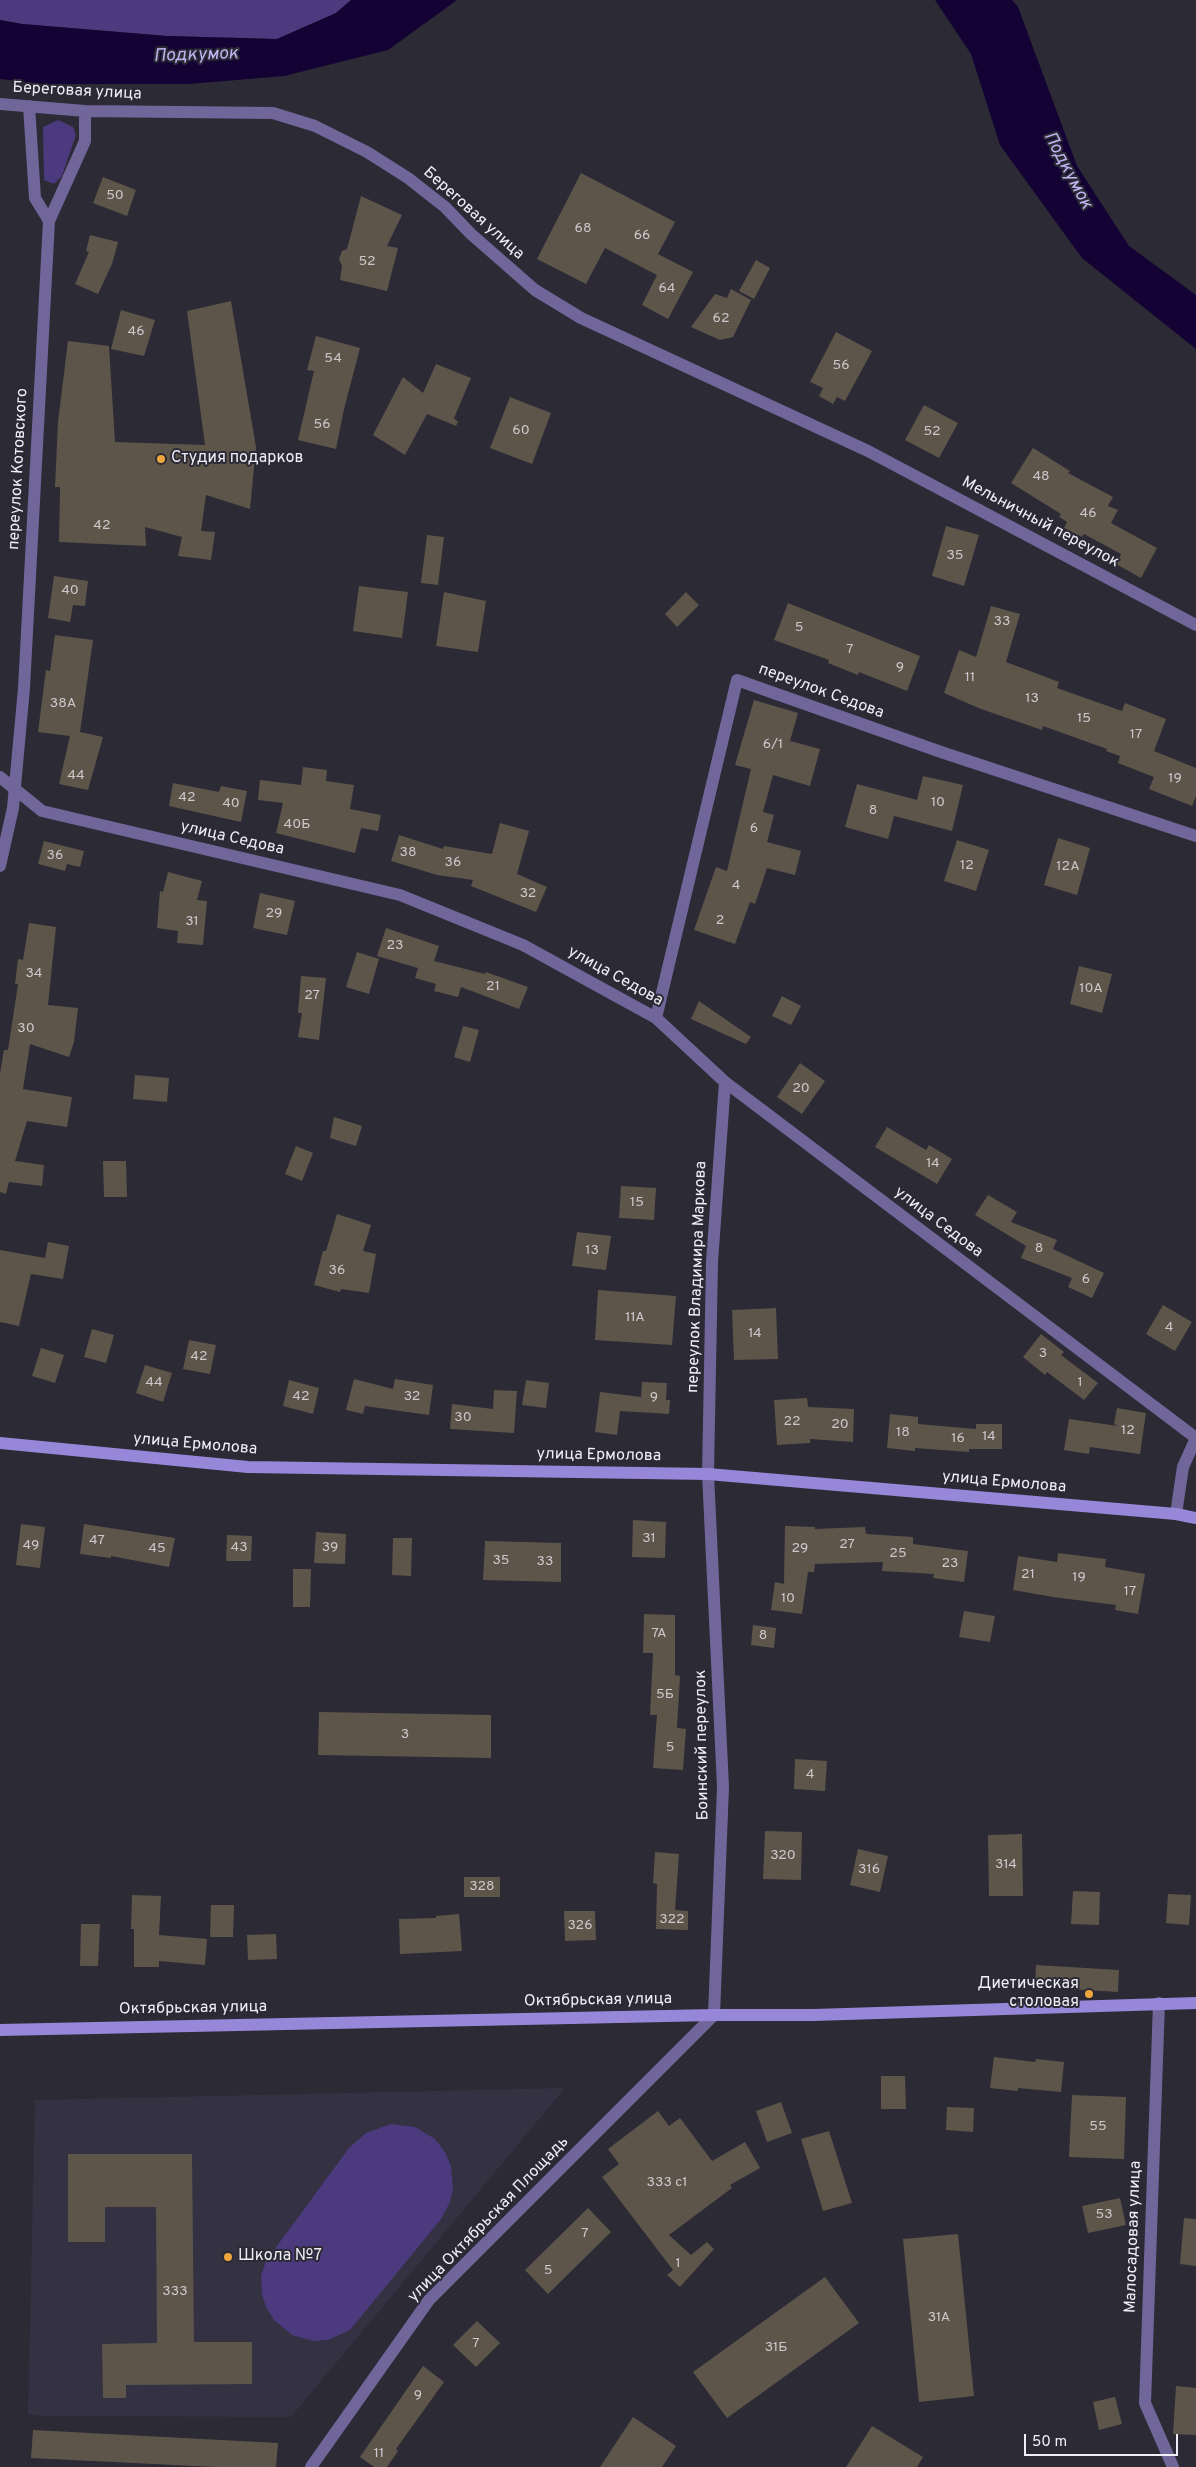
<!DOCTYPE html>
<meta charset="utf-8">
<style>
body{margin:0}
#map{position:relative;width:1196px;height:2467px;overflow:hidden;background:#2b2a35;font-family:Overpass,sans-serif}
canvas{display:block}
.scale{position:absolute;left:1024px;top:2434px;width:154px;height:22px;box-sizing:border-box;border:2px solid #f0eff7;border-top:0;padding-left:6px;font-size:15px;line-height:18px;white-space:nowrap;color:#f0eff7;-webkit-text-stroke:4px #2b2a35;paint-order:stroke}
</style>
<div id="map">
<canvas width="1196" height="2467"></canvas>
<div class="scale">50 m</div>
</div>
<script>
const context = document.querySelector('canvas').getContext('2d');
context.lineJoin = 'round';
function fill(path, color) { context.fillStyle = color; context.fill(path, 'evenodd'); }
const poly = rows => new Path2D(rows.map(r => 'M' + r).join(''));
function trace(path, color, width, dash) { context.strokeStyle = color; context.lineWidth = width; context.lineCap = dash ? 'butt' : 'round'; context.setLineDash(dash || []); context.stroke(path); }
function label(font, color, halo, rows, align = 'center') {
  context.font = font + ' Overpass,sans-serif'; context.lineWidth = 4; context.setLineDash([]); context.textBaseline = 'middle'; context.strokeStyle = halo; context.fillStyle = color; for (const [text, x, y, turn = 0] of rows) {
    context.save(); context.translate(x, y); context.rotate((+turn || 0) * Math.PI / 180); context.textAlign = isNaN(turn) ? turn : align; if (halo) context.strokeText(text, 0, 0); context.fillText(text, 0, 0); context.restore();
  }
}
fill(poly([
 [565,2088,291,2417,39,2416,28,2414,35,2100]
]), '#343142');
fill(poly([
 [0,0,351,0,336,13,277,39,167,36,22,24,0,20],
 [58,120,73,127,76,135,62,176,54,184,44,180,43,127],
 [391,2124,415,2127,435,2139,445,2152,451,2166,453,2189,450,2202,441,2219,350,2330,328,2340,313,2341,292,2335,274,2320,266,2307,262,2294,261,2276,266,2261,349,2148,366,2133]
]), '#4b3b7e');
fill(poly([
 [351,0,457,0,388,50,284,76,189,84,43,84,0,79,0,20,22,24,167,36,277,39,336,13],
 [935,0,1012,0,1018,7,1077,166,1129,246,1196,295,1196,349,1082,258,1000,145,971,54]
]), '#140235');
fill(poly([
 [581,173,675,222,658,254,693,272,668,319,642,305,657,275,605,248,586,284,537,259],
 [103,177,136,190,127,216,93,203],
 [361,196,402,215,387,246,398,248,387,291,340,280,342,266,339,259,342,251,347,249],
 [90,235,118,242,112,264,98,294,75,284,89,252,86,251],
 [756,260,770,268,754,299,739,291],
 [731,289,751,300,733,337,720,340,691,327,715,294,727,298],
 [231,301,256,447,250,509,206,495,201,531,215,532,211,560,178,556,182,537,145,527,146,546,59,542,60,487,55,487,58,422,68,341,109,346,115,442,205,445,187,311],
 [121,310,155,320,144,356,111,349],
 [836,332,872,351,845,401,837,397,833,404,819,396,823,388,810,382],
 [316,336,360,348,344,409,336,449,298,440,314,371,307,370],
 [436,364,471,378,454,418,458,422,456,426,427,414,405,455,373,435,403,377,423,393],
 [510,397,551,413,532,464,490,448],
 [924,405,958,423,939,458,905,440],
 [1033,448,1070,471,1068,473,1113,497,1108,506,1118,510,1111,523,1157,548,1141,578,1116,564,1121,554,1084,534,1082,537,1064,528,1067,522,1059,517,1061,514,1011,483],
 [946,526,979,535,964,586,932,576],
 [427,535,444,537,438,585,421,583],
 [54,576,88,581,85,606,73,605,70,622,48,618],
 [359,586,408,592,402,638,353,631],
 [444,592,486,601,478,652,436,646],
 [686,592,699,605,677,627,665,614],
 [788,603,920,656,907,691,859,672,858,675,828,663,829,660,774,640],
 [991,606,1020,614,1006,662,1059,682,1057,688,1122,711,1125,703,1166,719,1154,751,1196,768,1196,796,1192,806,1149,789,1154,777,1118,763,1120,756,1106,751,1107,749,1043,726,1042,730,981,709,944,693,959,650,976,657],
 [55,635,93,640,80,732,103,737,88,790,59,784,70,736,38,732,46,670,50,671],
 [754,700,798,713,790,741,820,749,810,786,773,775,763,812,774,815,767,842,801,851,795,875,767,868,755,904,750,902,735,944,694,930,716,867,727,871,751,769,735,765],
 [303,767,327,770,326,781,354,785,350,809,381,815,378,831,361,828,355,853,276,833,283,803,258,800,260,780,301,785],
 [923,776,963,785,952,831,894,816,888,839,845,827,857,784,917,800],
 [173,783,219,792,221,786,247,791,241,822,169,806],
 [500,823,529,831,517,874,547,887,536,912,471,886,473,880,437,875,391,861,399,835,443,849,444,846,492,854],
 [1058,838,1090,848,1077,895,1044,885],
 [957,840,989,850,976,891,944,881],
 [44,841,84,851,80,867,67,864,65,871,38,864],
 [168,872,202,881,197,900,207,901,203,945,177,943,178,931,157,928,160,891,163,892],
 [260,893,295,901,287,935,253,928],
 [29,923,56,927,48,1005,78,1008,74,1042,69,1057,30,1044,23,1089,72,1097,67,1127,27,1121,15,1161,44,1165,42,1186,9,1182,6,1194,0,1192,0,1073,4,1050,8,1050,18,984,15,984,18,959,23,960],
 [386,928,439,946,434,961,485,974,486,972,528,987,519,1009,461,987,458,997,434,991,436,984,415,978,418,968,377,956],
 [357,952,379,959,369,994,346,987],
 [1079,966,1112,974,1102,1013,1070,1004],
 [301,976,326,978,319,1040,298,1037,302,1013,298,1013],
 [782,996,801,1006,791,1025,772,1016],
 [699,1001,751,1037,746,1044,691,1019],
 [463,1026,479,1030,470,1062,454,1057],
 [800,1063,825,1081,802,1114,777,1097],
 [135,1075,169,1078,167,1102,133,1099],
 [334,1117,362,1126,356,1146,330,1138],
 [887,1127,926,1150,929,1145,952,1159,937,1184,875,1147],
 [296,1146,313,1153,302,1181,285,1174],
 [103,1161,126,1161,127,1197,104,1197],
 [621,1186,656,1188,654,1220,619,1218],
 [988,1195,1017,1212,1011,1222,1057,1240,1053,1249,1104,1273,1092,1298,1068,1287,1072,1278,1021,1258,1026,1246,975,1215],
 [337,1214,371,1225,363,1251,376,1254,369,1293,341,1289,340,1292,314,1285,323,1251,326,1251],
 [577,1232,611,1236,606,1270,572,1266],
 [48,1242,69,1246,63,1279,31,1274,19,1326,0,1322,0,1250,45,1258],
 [598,1290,676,1296,672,1345,595,1340],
 [1163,1305,1192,1322,1175,1351,1146,1334],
 [776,1308,778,1359,734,1360,732,1310],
 [92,1329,114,1335,106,1363,84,1357],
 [1041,1334,1064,1352,1061,1355,1098,1383,1084,1400,1047,1372,1045,1375,1023,1357],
 [189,1340,216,1345,210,1374,183,1369],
 [41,1348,64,1355,55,1383,32,1376],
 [145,1365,172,1373,163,1402,136,1393],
 [354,1379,393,1389,395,1379,433,1385,429,1415,365,1406,363,1414,346,1410],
 [289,1380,319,1388,313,1414,283,1406],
 [526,1380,549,1383,546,1408,522,1405],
 [642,1382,667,1383,666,1400,670,1400,669,1414,620,1411,617,1435,595,1432,600,1392,641,1397],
 [494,1390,517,1391,514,1433,450,1429,452,1404,493,1409],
 [807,1398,808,1407,854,1409,853,1442,810,1439,810,1443,777,1445,774,1400],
 [1117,1408,1146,1413,1140,1454,1090,1447,1089,1454,1064,1450,1069,1419,1118,1426,1114,1424],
 [890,1414,918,1417,918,1424,976,1429,976,1424,1002,1424,1002,1449,969,1449,969,1452,915,1448,915,1451,887,1448],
 [633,1520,666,1522,665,1558,632,1557],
 [21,1524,45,1527,40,1568,16,1565],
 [84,1524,175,1538,169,1567,111,1556,111,1558,80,1554],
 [785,1526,815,1527,815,1529,865,1527,866,1534,913,1537,913,1544,968,1551,964,1582,933,1578,934,1574,882,1571,883,1562,815,1564,814,1572,808,1572,802,1614,771,1610,775,1582,784,1584],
 [316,1532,346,1534,345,1564,314,1563],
 [227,1535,252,1536,251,1561,226,1561],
 [393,1538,412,1538,411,1576,392,1575],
 [485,1541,561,1543,561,1582,483,1580],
 [1058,1553,1106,1559,1105,1567,1145,1574,1138,1614,1115,1610,1116,1605,1053,1597,1013,1590,1018,1556,1057,1562],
 [293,1569,311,1569,310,1607,293,1607],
 [964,1611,995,1616,990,1642,959,1637],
 [644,1614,675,1615,675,1675,680,1676,677,1728,686,1729,683,1770,653,1768,657,1715,650,1715,653,1653,643,1653],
 [753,1625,776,1628,774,1648,751,1645],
 [319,1712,491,1715,491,1758,318,1755],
 [795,1759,827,1761,825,1791,794,1789],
 [765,1831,802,1832,801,1880,763,1879],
 [1022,1834,1023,1896,989,1896,988,1835],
 [858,1849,888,1856,880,1892,850,1885],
 [655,1852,679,1854,675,1910,688,1911,688,1930,656,1929,657,1884,653,1883],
 [464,1877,500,1877,500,1897,464,1897],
 [1073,1891,1100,1892,1099,1925,1071,1924],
 [1168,1894,1191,1895,1189,1925,1166,1923],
 [132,1895,161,1896,159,1935,207,1939,205,1965,159,1961,159,1967,134,1967,134,1929,131,1929],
 [211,1905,234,1905,233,1937,210,1937],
 [564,1911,595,1911,596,1940,565,1941],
 [459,1914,462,1951,400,1954,399,1919,436,1918,436,1916],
 [81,1924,100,1924,98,1966,80,1966],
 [276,1934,277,1959,248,1960,247,1935],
 [1036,1965,1119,1970,1118,1992,1035,1987],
 [994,2057,1035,2062,1036,2059,1064,2062,1061,2092,1018,2088,1018,2091,990,2088],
 [881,2076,905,2076,906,2109,881,2109],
 [1072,2095,1126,2097,1124,2159,1069,2157],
 [781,2102,792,2133,767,2142,756,2111],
 [947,2107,974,2108,973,2132,946,2130],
 [658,2111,669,2126,680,2118,712,2161,745,2142,760,2168,730,2185,732,2188,669,2235,691,2255,707,2242,714,2249,680,2287,667,2275,673,2270,602,2177,619,2164,608,2149],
 [829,2131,852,2203,823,2211,801,2139],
 [68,2154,192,2154,194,2342,252,2342,252,2384,126,2385,126,2398,103,2398,102,2344,157,2343,156,2207,105,2207,105,2242,68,2242],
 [1120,2198,1126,2225,1088,2233,1082,2206],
 [588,2208,611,2232,548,2294,525,2270],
 [1184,2218,1196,2219,1196,2266,1180,2264],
 [958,2234,974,2396,919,2402,903,2239],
 [825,2277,859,2323,727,2418,693,2372],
 [477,2321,500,2343,476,2367,453,2345],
 [423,2366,444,2382,396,2449,398,2451,387,2467,374,2467,360,2457],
 [1176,2386,1196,2388,1196,2435,1173,2434],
 [1115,2397,1122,2424,1099,2430,1093,2402],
 [633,2417,676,2446,662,2467,600,2467],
 [872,2426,923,2457,917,2467,846,2467],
 [33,2430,278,2443,276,2467,215,2467,31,2458]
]), '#5e554a');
trace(poly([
 [0,104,85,111,273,113,315,126,367,152,408,178,445,207,471,234,535,290,581,318,868,451,1196,625],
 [49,221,85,141,85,111],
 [0,777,42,811,400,895,523,945,656,1018,725,1082,1196,1438],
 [0,866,13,808,24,688,49,221,35,198,29,106],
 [656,1018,737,680,941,752,1196,836],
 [1176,1514,1183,1467,1196,1438],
 [1159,2003,1145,2403,1173,2467],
 [311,2467,429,2300,714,2015,723,1787,708,1474,712,1262,725,1082]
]), '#70669a', 12);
trace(poly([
 [0,1443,248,1467,708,1474,1176,1514,1196,1518],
 [0,2030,714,2015,814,2015,1196,2003]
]), '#9787d9', 12);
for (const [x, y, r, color] of [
 [161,459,5,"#efa73d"],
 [1089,1994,5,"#efa73d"],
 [228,2257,5,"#efa73d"]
]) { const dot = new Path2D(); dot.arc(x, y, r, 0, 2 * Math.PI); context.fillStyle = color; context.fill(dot); trace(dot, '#2b2a35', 2); }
label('14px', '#ccc8cc', null, [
 ["50",115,196],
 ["68",583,229],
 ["66",642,236],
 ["52",367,262],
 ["64",667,289],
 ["62",721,319],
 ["46",136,332],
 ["54",333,359],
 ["56",841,366],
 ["56",322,425],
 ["60",521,431],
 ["52",932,432],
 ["48",1041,477],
 ["46",1088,514],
 ["42",102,526],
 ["35",955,556],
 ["40",70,591],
 ["33",1002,622],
 ["5",799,628],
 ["7",850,650],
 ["9",900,668],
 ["11",970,678],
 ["13",1032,699],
 ["38А",63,704],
 ["15",1084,719],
 ["17",1136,735],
 ["6/1",773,745],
 ["44",76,776],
 ["19",1175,779],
 ["42",187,798],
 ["10",938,803],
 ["40",231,804],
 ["8",873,811],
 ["40Б",297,825],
 ["6",754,829],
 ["38",408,853],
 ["36",55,856],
 ["36",453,863],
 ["12",967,866],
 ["12А",1068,867],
 ["4",736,886],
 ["32",528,894],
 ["29",274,914],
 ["2",720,921],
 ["31",192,922],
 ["23",395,946],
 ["34",34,974],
 ["21",493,987],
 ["10А",1091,989],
 ["27",312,996],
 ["30",26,1029],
 ["20",801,1089],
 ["14",933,1164],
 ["15",637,1203],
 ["8",1039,1249],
 ["13",592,1251],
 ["36",337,1271],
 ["6",1086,1280],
 ["11А",635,1318],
 ["4",1169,1328],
 ["14",755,1334],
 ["3",1043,1354],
 ["42",199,1357],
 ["44",154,1383],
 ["1",1080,1383],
 ["42",301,1397],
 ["32",412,1397],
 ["9",654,1398],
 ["30",463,1418],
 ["22",792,1422],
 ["20",840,1425],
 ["12",1128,1431],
 ["18",903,1433],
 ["14",989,1437],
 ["16",958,1439],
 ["31",649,1539],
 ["47",97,1541],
 ["27",847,1545],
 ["49",31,1546],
 ["43",239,1548],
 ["39",330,1548],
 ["45",157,1549],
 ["29",800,1549],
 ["25",898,1554],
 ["35",501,1561],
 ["33",545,1562],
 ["23",950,1564],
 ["21",1028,1575],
 ["19",1079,1578],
 ["17",1130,1592],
 ["10",788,1599],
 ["7А",659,1634],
 ["8",763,1636],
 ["5Б",665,1695],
 ["3",405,1735],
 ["5",670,1748],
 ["4",810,1775],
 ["320",783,1856],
 ["314",1006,1865],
 ["316",869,1870],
 ["328",482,1887],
 ["322",672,1920],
 ["326",580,1926],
 ["55",1098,2127],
 ["333 с1",667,2183],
 ["53",1104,2215],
 ["7",585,2234],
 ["1",678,2264],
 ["5",548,2271],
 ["333",175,2292],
 ["31А",939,2318],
 ["7",476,2344],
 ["31Б",776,2348],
 ["9",418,2396],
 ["11",379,2454]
]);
label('16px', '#f0eff7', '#2b2a35', [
 ["Береговая улица",77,92,3],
 ["Береговая улица",473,214,42],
 ["переулок Котовского",19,469,-87],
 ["Мельничный переулок",1040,523,28],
 ["переулок Седова",821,692,20],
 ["улица Седова",232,839,13],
 ["улица Седова",615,977,29],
 ["улица Седова",938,1223,37],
 ["переулок Владимира Маркова",698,1277,-88],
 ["улица Ермолова",195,1445,5],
 ["улица Ермолова",599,1456,1],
 ["улица Ермолова",1004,1483,5],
 ["Боинский переулок",703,1745,-91],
 ["Октябрьская улица",598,2001,-1],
 ["Октябрьская улица",193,2009,-1],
 ["улица Октябрьская Площадь",489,2220,-46],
 ["Малосадовая улица",1134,2237,-88]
]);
label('16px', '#f0eff7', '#2b2a35', [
 ["Студия подарков",171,459],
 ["Диетическая",1079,1985,"right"],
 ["столовая",1079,2003,"right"],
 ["Школа №7",238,2257]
], 'left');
label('italic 18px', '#c0b5f4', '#2b2a35', [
 ["Подкумок",196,56,-2],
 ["Подкумок",1067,171,62]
]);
</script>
